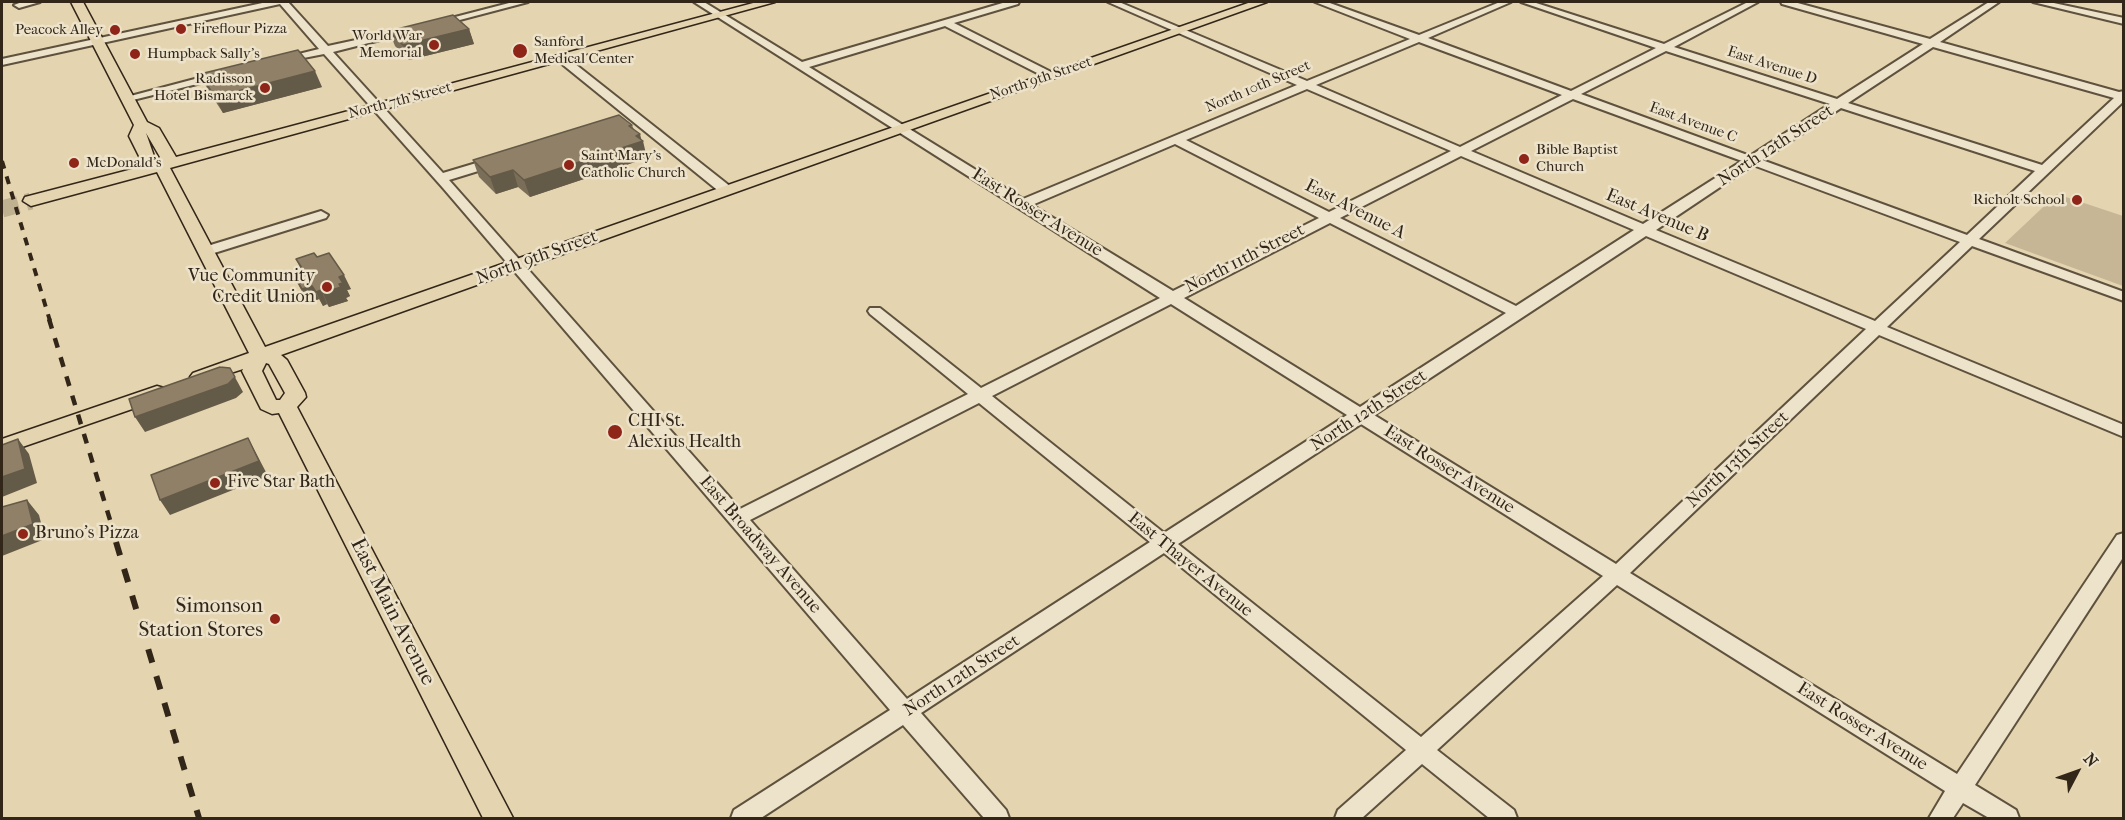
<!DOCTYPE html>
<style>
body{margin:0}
#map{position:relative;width:2125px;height:820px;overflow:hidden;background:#e4d4af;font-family:"IM FELL French Canon",serif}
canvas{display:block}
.frame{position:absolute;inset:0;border:3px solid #322619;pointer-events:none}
.north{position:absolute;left:2047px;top:742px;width:60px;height:60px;-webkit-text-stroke:4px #ede3cb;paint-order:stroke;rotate:49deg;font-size:16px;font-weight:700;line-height:24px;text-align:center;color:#322619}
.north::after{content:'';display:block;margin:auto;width:21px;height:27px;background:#322619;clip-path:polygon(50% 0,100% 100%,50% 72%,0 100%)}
</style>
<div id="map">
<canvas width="2125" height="820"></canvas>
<div class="frame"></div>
<div class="north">N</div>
</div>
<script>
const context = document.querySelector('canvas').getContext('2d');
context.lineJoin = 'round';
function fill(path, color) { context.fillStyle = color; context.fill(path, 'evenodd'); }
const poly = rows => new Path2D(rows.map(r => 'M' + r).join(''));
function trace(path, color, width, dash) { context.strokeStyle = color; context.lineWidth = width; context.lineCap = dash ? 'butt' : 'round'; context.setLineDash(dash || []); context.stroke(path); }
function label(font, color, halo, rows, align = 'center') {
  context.font = font + ' "IM FELL French Canon",serif'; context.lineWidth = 5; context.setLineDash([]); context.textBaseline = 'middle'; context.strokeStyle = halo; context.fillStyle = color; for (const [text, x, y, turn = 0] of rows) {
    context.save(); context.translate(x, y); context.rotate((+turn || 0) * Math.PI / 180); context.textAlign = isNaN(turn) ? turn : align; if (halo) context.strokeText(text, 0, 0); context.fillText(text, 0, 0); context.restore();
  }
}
fill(poly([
 [2057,194,2123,216,2123,286,2005,243]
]), '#c6b696');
trace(poly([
 [2,209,31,201]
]), '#c0b191', 17, [17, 8]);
const minor = poly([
 [22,2,40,2,19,8,14,5,22,2],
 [267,2,288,2,328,46,416,27,416,31,333,52,443,173,493,158,501,158,501,164,449,180,740,509,968,394,870,314,868,311,870,308,880,308,981,388,1160,298,694,2,704,2,802,62,1006,2,1019,2,1018,4,954,23,1055,74,1055,78,1047,78,945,26,809,67,1023,199,1297,85,1108,2,1119,2,1307,81,1410,39,1315,2,1327,2,1419,35,1500,2,1511,2,1428,38,1571,91,1656,48,1521,2,1533,2,1664,44,1748,2,1758,2,1674,47,1837,99,1923,44,1782,4,1781,2,1794,2,1930,39,1989,2,1999,2,1940,42,2119,92,2124,91,2124,101,1979,239,2124,292,2124,301,1972,246,1887,327,2124,425,2124,437,1879,335,1630,573,1957,774,2117,535,2124,533,2124,556,1975,785,2016,810,2019,818,1989,818,1963,803,1953,818,1929,818,1945,791,1617,585,1437,750,1514,810,1517,818,1489,818,1422,764,1362,818,1335,818,1338,810,1406,750,1164,553,921,713,1006,810,1009,818,984,818,903,725,761,818,731,818,734,810,890,710,443,188,324,54,278,63,278,59,319,49,280,4,2,65,2,59,267,2],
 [1419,42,1562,95,1460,147,1316,85,1419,42],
 [1933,47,2114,98,2042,165,1848,103,1933,47],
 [1666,51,1830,104,1750,156,1581,94,1666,51],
 [1307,89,1451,151,1329,212,1186,140,1307,89],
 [1573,99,1742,161,1643,224,1471,151,1573,99],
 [1841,108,2035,171,1967,235,1762,160,1841,108],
 [1175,144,1319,218,1173,291,1032,205,1175,144],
 [1461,156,1634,230,1516,306,1340,218,1461,156],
 [1753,165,1960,242,1875,321,1656,230,1753,165],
 [1330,223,1506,313,1360,407,1184,298,1330,223],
 [1646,236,1866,329,1616,564,1374,415,1646,236],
 [1171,304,1347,415,1164,533,992,396,1171,304],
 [979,403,1150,542,907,699,750,520,979,403],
 [1361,424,1603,576,1421,737,1178,544,1361,424],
 [513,2,528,2,437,26,432,23,513,2],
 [2033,2,2049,2,2124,18,2124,24,2033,2],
 [557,56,565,56,731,187,731,193,721,193,557,60,557,56],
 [225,71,230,74,229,76,129,101,123,98,225,71],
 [321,211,328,215,326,218,211,254,201,254,199,251,201,248,321,211]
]);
const major = poly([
 [71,2,83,2,147,122,159,128,176,157,757,2,775,2,170,168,265,347,1251,2,1267,2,281,355,287,360,305,393,306,397,297,407,513,818,483,818,279,413,272,414,261,409,242,371,243,369,200,383,193,381,190,377,193,373,249,353,157,172,31,206,23,201,25,197,144,166,129,136,134,125,71,2],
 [146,133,160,157,158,160,155,159,146,133],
 [266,363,269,364,285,393,280,400,276,400,262,371,266,363],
 [157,386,164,388,167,393,164,398,2,454,2,439,157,386]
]);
trace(minor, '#5e523e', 4);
trace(major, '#322619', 3);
fill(minor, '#ede3cb');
fill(major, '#e4d4af');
trace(poly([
 [2,161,50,321]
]), '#322619', 4, [8, 8]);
trace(poly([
 [49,319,117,543]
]), '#322619', 4.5, [10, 10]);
trace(poly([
 [116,542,199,818]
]), '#322619', 6, [14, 14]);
fill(poly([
 [469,29,474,44,409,60,395,46,389,31],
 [200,74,322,87,223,113,208,90],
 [632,125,634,130,641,140,647,158,530,197,518,187,496,194,479,177,473,160],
 [317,257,351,289,347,290,350,296,346,298,348,301,329,307,327,304,323,306,319,299,309,303,300,288,293,274,302,272,296,259]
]), '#7b6e59');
fill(poly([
 [469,29,474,44,409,60,403,45],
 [315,71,322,87,223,113,215,97],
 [640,134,642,142,643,141,647,158,530,197,524,180],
 [513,170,518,187,496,194,490,177],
 [344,275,351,289,347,290,350,296,346,298,348,301,329,307,323,293,339,284,339,277],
 [312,286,319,299,309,303,302,289],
 [321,290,327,304,323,306,316,292],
 [230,368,243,392,236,398,145,432,135,417],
 [248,438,256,453,268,476,170,515,160,500],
 [18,439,29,454,37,483,2,497,2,477],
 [27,500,39,515,45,539,2,556,2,536]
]), '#645a48');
const building = poly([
 [453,15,469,29,403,45,389,31,453,15],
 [298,50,315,71,215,97,200,74,298,50],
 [619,115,632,125,629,126,640,134,636,136,643,141,524,180,513,170,490,177,473,160,619,115],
 [314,253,317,257,329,253,344,275,339,277,343,283,339,284,341,287,323,293,321,290,316,292,312,286,302,289,293,274,304,271,296,259,314,253],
 [220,367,230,368,235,377,228,384,135,417,129,399,220,367],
 [248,438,259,461,160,500,151,475,248,438],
 [18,439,25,469,2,477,2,445,18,439],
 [27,500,33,524,2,536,2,507,27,500]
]);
fill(building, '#8f8067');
trace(building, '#645a48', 1.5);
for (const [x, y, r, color] of [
 [181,29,6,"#8f2418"],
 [115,30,6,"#8f2418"],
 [434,45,6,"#8f2418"],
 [520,51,8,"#8f2418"],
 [135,54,6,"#8f2418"],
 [265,88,6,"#8f2418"],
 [1524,159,6,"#8f2418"],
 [74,163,6,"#8f2418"],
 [569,165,6,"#8f2418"],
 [2077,200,6,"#8f2418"],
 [327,287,6,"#8f2418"],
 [615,432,8,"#8f2418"],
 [215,483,6,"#8f2418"],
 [23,534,6,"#8f2418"],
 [275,619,6,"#8f2418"]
]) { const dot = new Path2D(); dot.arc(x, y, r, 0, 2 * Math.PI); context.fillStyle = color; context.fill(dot); trace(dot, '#ede3cb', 2); }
label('15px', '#322619', '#ede3cb', [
 ["Fireflour Pizza",193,29],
 ["Peacock Alley",103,30,"right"],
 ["World War",422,36,"right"],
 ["Memorial",422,53,"right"],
 ["Sanford",534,42],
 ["Medical Center",534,59],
 ["Humpback Sally's",147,54],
 ["Radisson",253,79,"right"],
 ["Hotel Bismarck",253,96,"right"],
 ["Bible Baptist",1536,150],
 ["Church",1536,167],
 ["Saint Mary's",581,156],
 ["Catholic Church",581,173],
 ["McDonald's",86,163],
 ["Richolt School",2065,200,"right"]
], 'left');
label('15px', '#322619', '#ede3cb', [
 ["East Avenue D",1772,66,18],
 ["North 9th Street",1041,79,-19],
 ["North 10th Street",1258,87,-23],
 ["North 7th Street",400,101,-15],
 ["East Avenue C",1693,123,20]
]);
label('18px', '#322619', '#ede3cb', [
 ["North 12th Street",1776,146,-33],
 ["East Avenue A",1355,210,27],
 ["East Rosser Avenue",1037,213,32],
 ["East Avenue B",1657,216,23],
 ["North 9th Street",537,258,-20],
 ["North 11th Street",1245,259,-27],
 ["North 12th Street",1369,411,-33],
 ["North 13th Street",1738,460,-43],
 ["East Rosser Avenue",1449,470,32],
 ["East Broadway Avenue",760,545,49],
 ["East Thayer Avenue",1190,565,39],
 ["North 12th Street",962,676,-33],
 ["East Rosser Avenue",1862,727,32]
]);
label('18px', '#322619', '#ede3cb', [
 ["Vue Community",315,277,"right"],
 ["Credit Union",315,298,"right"],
 ["CHI St.",628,422],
 ["Alexius Health",628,443],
 ["Five Star Bath",227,483],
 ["Bruno's Pizza",35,534]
], 'left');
label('21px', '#322619', '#ede3cb', [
 ["Simonson",263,607],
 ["Station Stores",263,631]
], 'right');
label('21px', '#322619', '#ede3cb', [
 ["East Main Avenue",392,612,63]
]);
</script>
